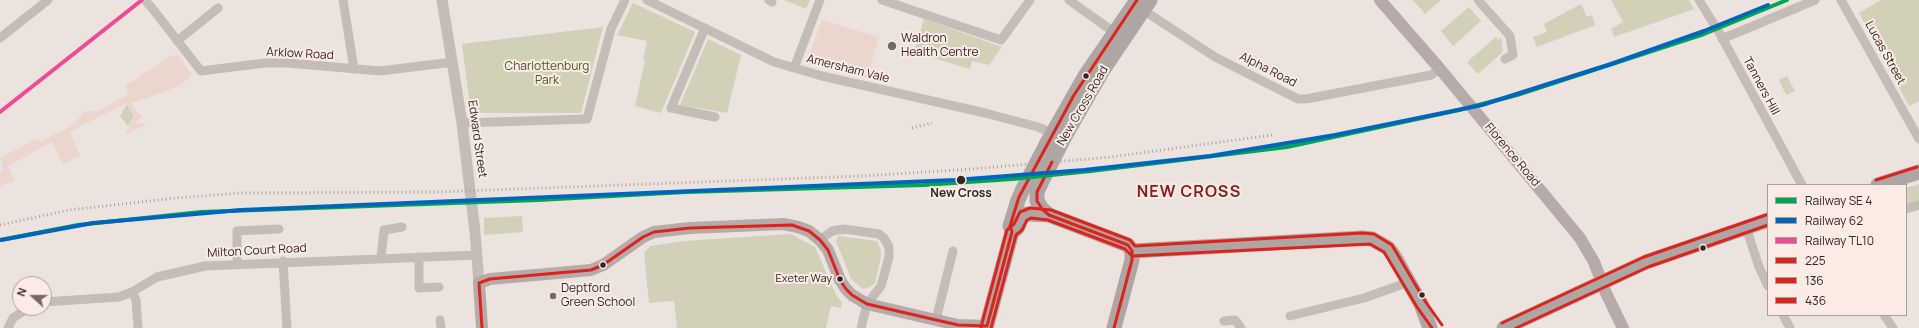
<!DOCTYPE html>
<style>
body{margin:0}
#map{position:relative;width:1919px;height:328px;overflow:hidden;background:#ece2de;font-family:Manrope,sans-serif}
canvas{display:block}
.legend{position:absolute;left:1767px;top:184px;width:140px;height:132px;box-sizing:border-box;background:#faebe5;border:1px solid #ab9d99;margin:0;padding:5px 7px;list-style:none;font-size:12px;color:#352726}
.legend li{display:flex;align-items:center;gap:8px;height:20px}
.legend b{width:20px;border:1px solid #ab9d99}
.north{position:absolute;left:12px;top:276px;width:40px;height:40px;box-sizing:border-box;background:#faebe5;border:1px solid #ab9d99;border-radius:50%;rotate:291deg;font-size:11px;font-weight:700;line-height:16px;text-align:center;color:#352726}
.north::after{content:'';display:block;margin:auto;width:14px;height:18px;background:#756866;clip-path:polygon(50% 0,100% 100%,50% 72%,0 100%)}
</style>
<div id="map">
<canvas width="1919" height="328"></canvas>
<ul class="legend">
<li><b style="height:5px;background:#00a651"></b>Railway SE 4</li>
<li><b style="height:5px;background:#0065bd"></b>Railway 62</li>
<li><b style="height:5px;background:#ee4b95"></b>Railway TL10</li>
<li><b style="height:5px;background:#dc241f"></b>225</li>
<li><b style="height:5px;background:#dc241f"></b>136</li>
<li><b style="height:5px;background:#dc241f"></b>436</li>
</ul>
<div class="north">N</div>
</div>
<script>
const context = document.querySelector('canvas').getContext('2d');
context.lineJoin = 'round';
function fill(path, color) { context.fillStyle = color; context.fill(path, 'evenodd'); }
const poly = rows => new Path2D(rows.map(r => 'M' + r).join(''));
function trace(path, color, width, dash) { context.strokeStyle = color; context.lineWidth = width; context.lineCap = dash ? 'butt' : 'round'; context.setLineDash(dash || []); context.stroke(path); }
function label(font, color, halo, rows, align = 'center') {
  context.font = font + ' Manrope,sans-serif'; context.lineWidth = 4; context.setLineDash([]); context.textBaseline = 'middle'; context.strokeStyle = halo; context.fillStyle = color; for (const [text, x, y, turn = 0] of rows) {
    context.save(); context.translate(x, y); context.rotate((+turn || 0) * Math.PI / 180); context.textAlign = isNaN(turn) ? turn : align; if (halo) context.strokeText(text, 0, 0); context.fillText(text, 0, 0); context.restore();
  }
}
fill(poly([
 [784,0,810,0,806,9],
 [1413,0,1441,0,1425,14],
 [1611,0,1689,0,1694,9,1614,37,1611,29,1623,22],
 [1881,0,1919,0,1919,101,1909,106,1859,13],
 [633,3,695,32,661,113,635,106,645,61,643,60,647,41,617,35],
 [1581,4,1587,17,1592,15,1595,25,1537,47,1533,37,1547,32,1544,24],
 [1469,7,1481,21,1453,46,1441,31],
 [924,19,1002,47,989,65,972,61,970,69,914,52],
 [603,27,581,113,471,113,462,44],
 [1496,37,1498,40,1501,37,1503,52,1478,74,1467,62],
 [708,39,741,55,727,113,680,105],
 [1787,76,1795,91,1786,95,1779,80],
 [127,104,134,116,128,126,120,116],
 [1919,184,1919,201,1906,205,1906,188],
 [522,216,523,232,484,235,484,218],
 [791,234,815,247,835,293,842,303,841,308,831,306,826,328,677,328,674,301,649,303,644,253,650,246,684,241],
 [838,236,877,241,881,251,881,256,875,283,870,287,863,289,851,279,836,241]
]), '#d2d0b8');
fill(poly([
 [822,20,879,37,867,78,807,61],
 [178,55,192,75,181,85,136,102,131,102,138,114,141,114,142,117,134,124,144,123,145,125,125,134,134,116,127,103,70,132,80,156,63,164,52,142,8,166,15,181,0,186,0,172,3,170,0,158,32,141,43,140,73,125,85,111,98,111,129,94,125,85,129,82,131,83,148,70,150,71,170,56]
]), '#ebd6cd');
trace(poly([
 [145,0,152,8]
]), '#c7bdb9', 9, [9, 4.5]);
trace(poly([
 [343,0,354,69],
 [647,0,774,62,822,76,985,113,1038,127,1052,133],
 [769,0,772,2],
 [882,0,1001,40,1030,0],
 [1069,0,1118,35],
 [1478,0,1510,36,1513,55,1505,59],
 [1699,0,1720,34,1802,185],
 [1841,0,1919,139],
 [152,8,201,71,265,63,288,63,380,71,453,62],
 [1143,10,1215,57,1298,99,1306,99,1431,75,1440,69],
 [705,28,671,108,715,117],
 [0,38,48,0],
 [1722,39,1815,0],
 [177,41,218,8],
 [794,68,820,0],
 [462,123,587,119,611,29,625,0],
 [1906,209,1919,205],
 [1746,227,1759,267,1768,286],
 [820,240,832,231,844,229,879,234,884,238,889,247,889,257,881,286,867,304,861,328],
 [419,257,419,288,439,287],
 [381,258,384,230,402,227],
 [283,261,287,328],
 [237,264,237,231,279,229],
 [132,292,136,300,138,328],
 [44,302,119,297,132,292,157,277,205,266,477,255],
 [1783,315,1790,328],
 [1884,315,1893,328],
 [1290,316,1364,298,1409,282],
 [440,320,441,328],
 [936,320,953,251],
 [1224,321,1235,320,1241,328],
 [8,328,13,318,28,308]
]), '#c5bbb7', 9);
trace(poly([
 [442,0,462,123,475,232,479,283]
]), '#c5bbb7', 11);
trace(poly([
 [1380,0,1440,69,1580,238,1594,262,1606,293,1623,328],
 [482,328,479,283,490,279,591,270,603,265,643,237,654,232,690,228,783,224,798,227,809,231,820,240,828,250,840,280,846,289,852,295,867,304,958,325,987,326]
]), '#b6aba8', 12);
trace(poly([
 [1064,138,1103,70,1150,0],
 [1047,143,1085,76,1137,0],
 [1040,185,1037,192,1037,201,1042,209,1049,215],
 [1878,185,1919,172],
 [1013,232,1018,227,1020,219,1026,214,1049,215,1125,244,1128,245,1132,251],
 [1132,251,1362,238,1372,239,1388,248,1394,256,1421,304,1430,328],
 [986,328,1012,232,1010,226,1018,200,1023,189],
 [1114,328,1132,260,1132,251],
 [1504,328,1646,262,1768,220]
]), '#afa5a2', 15);
trace(poly([
 [912,128,932,123],
 [0,225,69,210,176,198,241,193,436,192,861,176,959,170,1111,157,1272,135]
]), '#aca4a2', 3, [1, 3]);
trace(poly([
 [1040,185,1064,138],
 [1023,189,1047,143]
]), '#afa5a2', 15);
trace(poly([
 [1052,162,1037,192,1037,201,1042,209,1049,215,1128,245,1132,251,1132,260,1114,328],
 [479,283,490,279,591,270,603,265,643,237,654,232,690,228,792,225,809,231,820,240,828,250,840,280,846,289,852,295,867,304,958,325,987,326,1012,232,1010,226,1019,197,1074,95,1137,0],
 [479,283,482,328]
]), '#dc241f', 3);
trace(poly([
 [991,328,1016,235,1022,230,1027,220,1031,218,1048,220,1125,249,1132,256,1370,244,1384,252,1417,307,1432,328],
 [1516,328,1648,267,1768,225]
]), '#dc241f', 3);
trace(poly([
 [1876,180,1917,167],
 [1502,323,1644,257,1766,215],
 [981,327,1007,230,1014,224,1020,212,1030,208,1051,210,1130,240,1135,246,1362,233,1374,234,1392,245,1425,301,1442,325]
]), '#dc241f', 3);
trace(poly([
 [0,240,78,225,201,212,538,200,686,192,924,185,1012,179,1091,171,1287,147,1459,110,1517,95,1704,34,1787,0]
]), '#00a651', 4);
trace(poly([
 [1,240,93,223,241,210,955,180,1084,170,1210,156,1335,135,1482,105,1611,64,1704,31,1768,5]
]), '#0065bd', 4);
trace(poly([
 [0,112,142,0]
]), '#ee4b95', 4);
for (const [x, y, r, color] of [
 [892,46,5,"#756866"],
 [1086,76,3.5,"#352726"],
 [961,180,5,"#352726"],
 [1703,248,3.5,"#352726"],
 [603,265,3.5,"#352726"],
 [840,279,3.5,"#352726"],
 [1422,295,3.5,"#352726"],
 [553,296,4,"#756866"]
]) { const dot = new Path2D(); dot.arc(x, y, r, 0, 2 * Math.PI); context.fillStyle = color; context.fill(dot); trace(dot, '#faebe5', 1.5); }
label('11px', '#352726', '#faebe5', [
 ["Exeter Way",832,279]
], 'right');
label('12px', '#352726', '#faebe5', [
 ["Waldron",901,39],
 ["Health Centre",901,53],
 ["Deptford",561,289],
 ["Green School",561,303]
], 'left');
label('12px', '#352726', '#faebe5', [
 ["Lucas Street",1885,53,61],
 ["Arklow Road",300,54,3],
 ["Amersham Vale",848,69,14],
 ["Alpha Road",1268,70,27],
 ["Tanners Hill",1761,86,62],
 ["New Cross Road",1083,106,-60],
 ["Edward Street",477,139,82],
 ["Florence Road",1512,155,50],
 ["Milton Court Road",257,251,-3]
]);
label('12px', '#4f5529', '#faebe5', [
 ["Charlottenburg",547,67],
 ["Park",547,81]
]);
label('bold 12px', '#352726', '#faebe5', [
 ["New Cross",961,194]
]);
context.letterSpacing = '1px';
label('bold 16px', '#871d1c', '#faebe5', [
 ["NEW CROSS",1189,193]
]);
context.letterSpacing = '0px';
</script>
